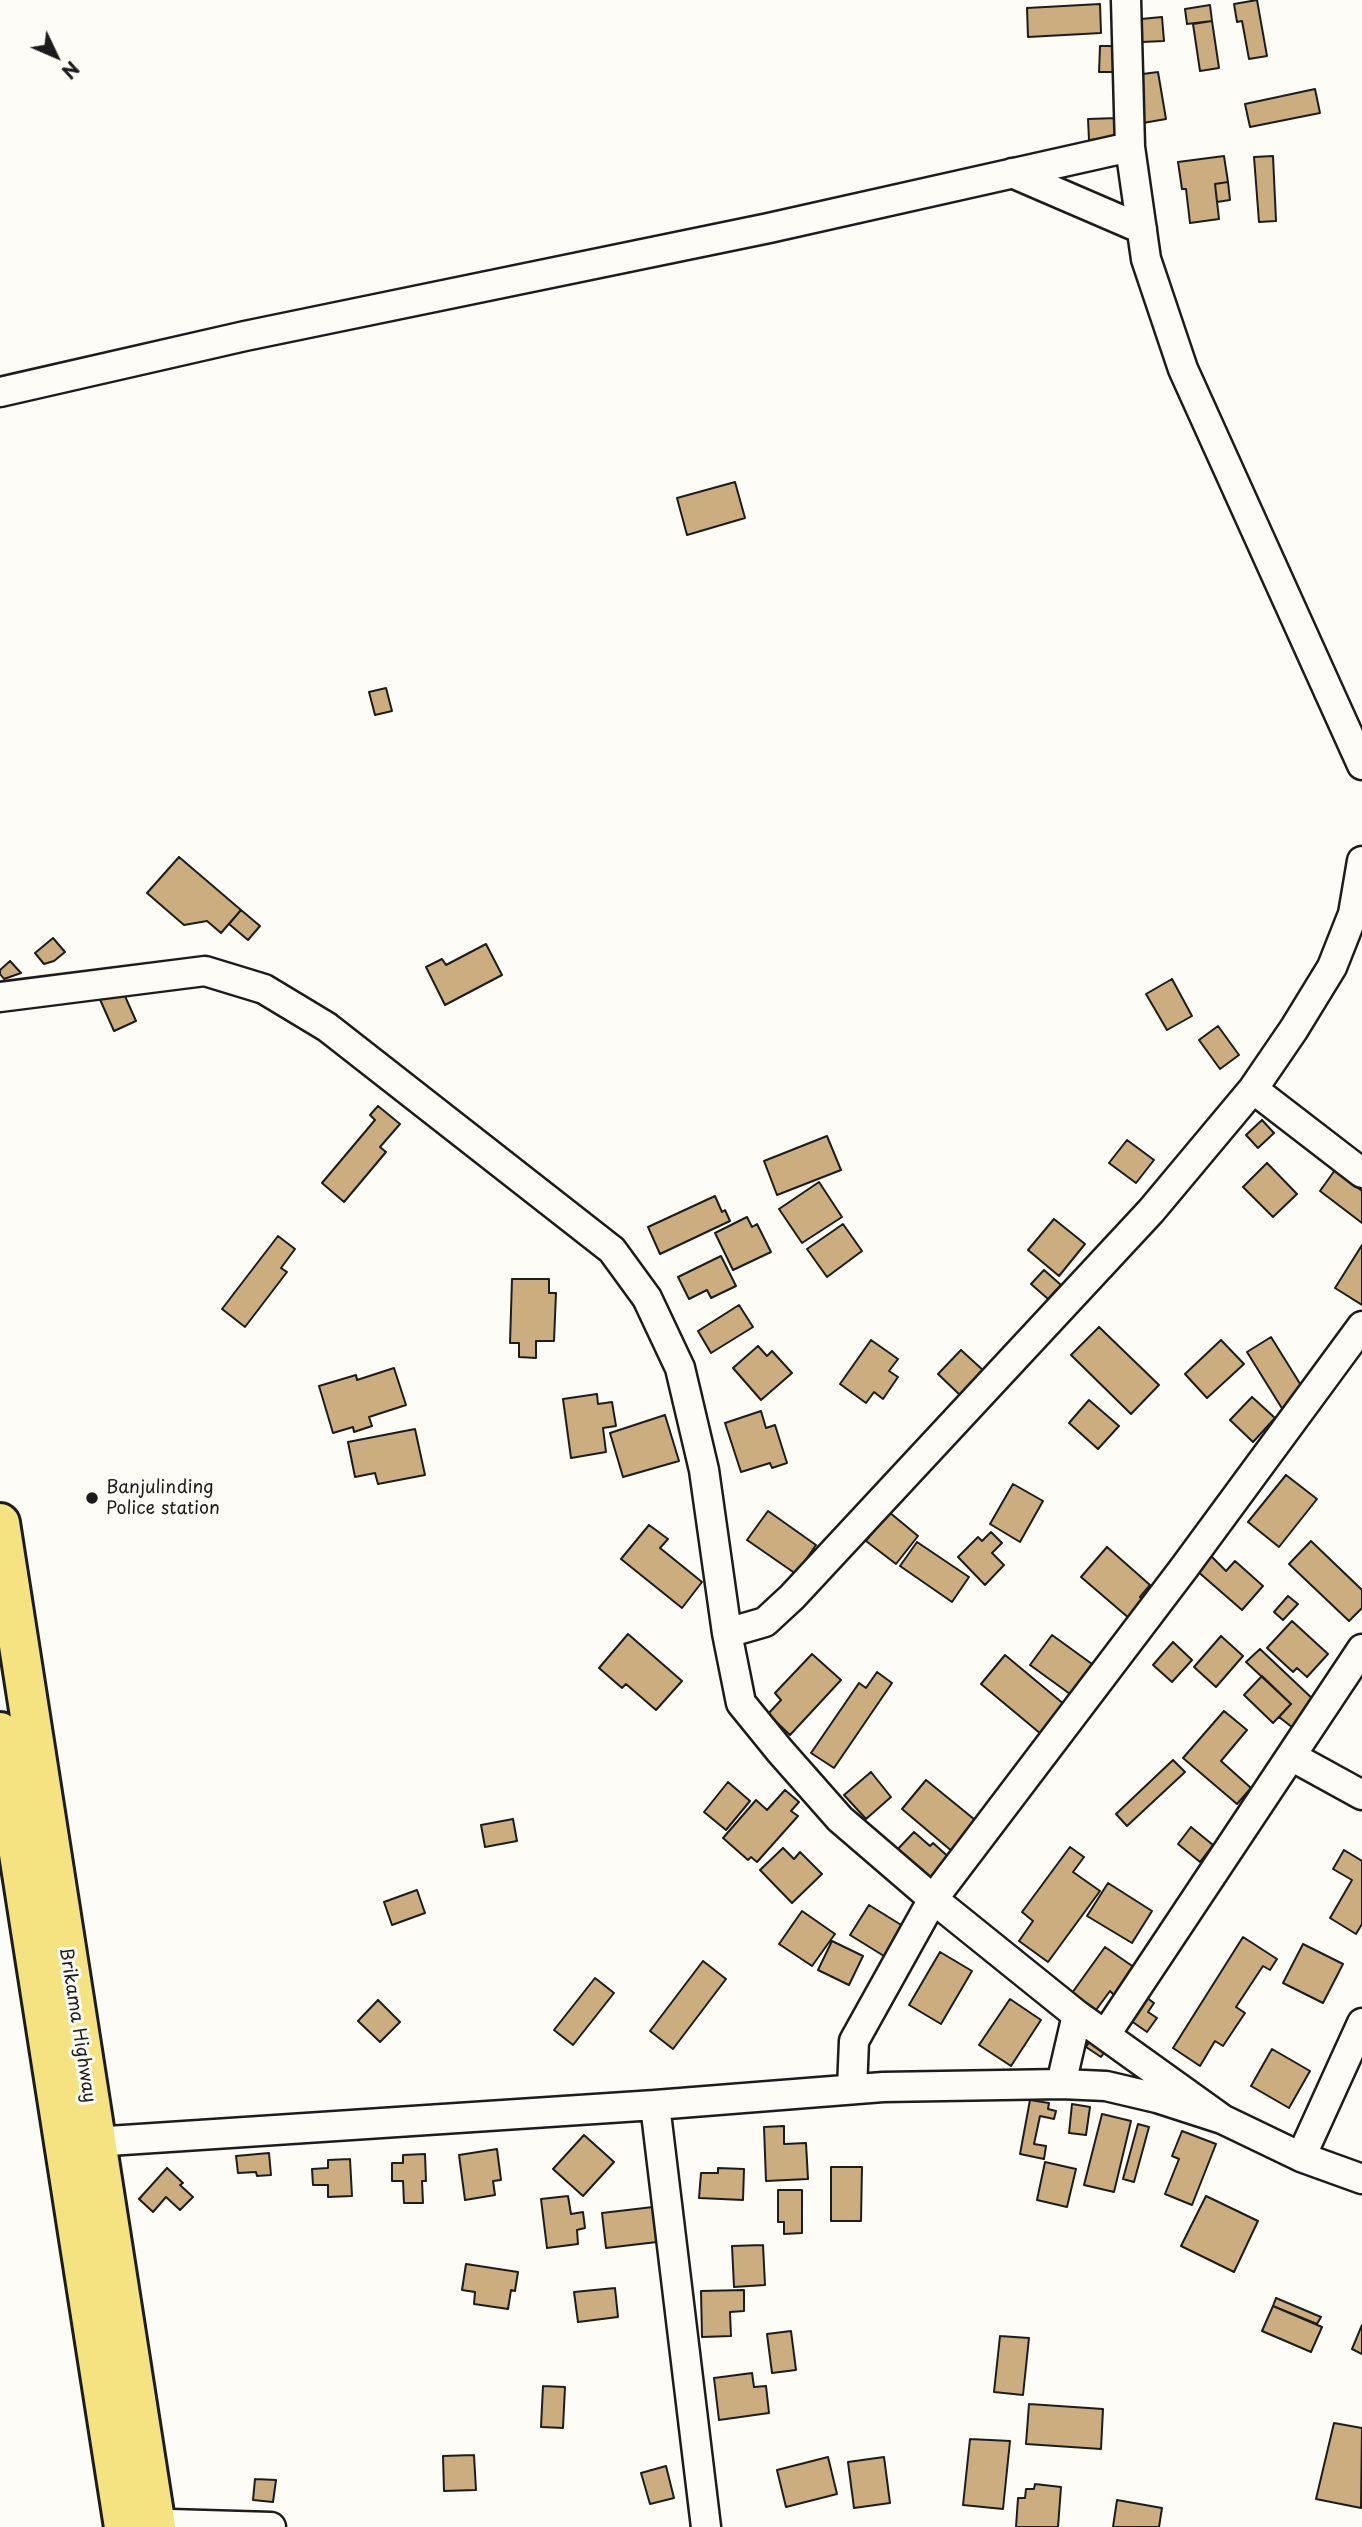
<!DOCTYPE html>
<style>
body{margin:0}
#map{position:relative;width:1362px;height:2527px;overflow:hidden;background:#fdfcf7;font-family:"Playpen Sans",sans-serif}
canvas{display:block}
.north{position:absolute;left:21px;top:21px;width:70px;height:70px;-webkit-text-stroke:5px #fdfcf7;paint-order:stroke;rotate:134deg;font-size:19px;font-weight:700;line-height:28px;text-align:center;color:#1c1c1c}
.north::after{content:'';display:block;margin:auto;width:24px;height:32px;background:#1c1c1c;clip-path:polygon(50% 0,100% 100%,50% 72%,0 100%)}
</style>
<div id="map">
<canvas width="1362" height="2527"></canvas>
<div class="north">N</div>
</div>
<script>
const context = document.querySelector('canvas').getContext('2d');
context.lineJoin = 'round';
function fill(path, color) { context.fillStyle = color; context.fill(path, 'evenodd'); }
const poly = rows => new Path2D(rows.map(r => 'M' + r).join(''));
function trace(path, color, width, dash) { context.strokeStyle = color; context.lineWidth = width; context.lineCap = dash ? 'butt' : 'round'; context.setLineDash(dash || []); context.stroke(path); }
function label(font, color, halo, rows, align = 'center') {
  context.font = font + ' "Playpen Sans",sans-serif'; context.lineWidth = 6; context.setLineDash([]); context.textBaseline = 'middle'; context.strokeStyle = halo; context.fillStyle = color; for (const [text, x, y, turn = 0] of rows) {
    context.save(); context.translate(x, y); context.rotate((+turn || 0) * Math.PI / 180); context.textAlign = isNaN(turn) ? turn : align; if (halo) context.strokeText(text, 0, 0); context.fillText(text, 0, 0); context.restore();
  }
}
const building = poly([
 [1257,0,1267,56,1249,59,1242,21,1237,22,1234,4,1257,0],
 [1100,4,1101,33,1028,37,1027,8,1100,4],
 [1210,5,1212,21,1187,24,1185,9,1210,5],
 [1162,17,1164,41,1142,42,1141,19,1162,17],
 [1212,21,1219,68,1200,71,1193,24,1212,21],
 [1100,46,1119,46,1118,72,1099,72,1100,46],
 [1158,72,1166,119,1143,123,1135,75,1158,72],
 [1315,89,1320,113,1250,127,1245,104,1315,89],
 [1117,118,1118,138,1089,140,1088,119,1117,118],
 [1224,156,1228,182,1215,184,1219,219,1190,223,1186,189,1182,189,1178,162,1224,156],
 [1273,156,1276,221,1259,222,1254,157,1273,156],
 [1228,182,1230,200,1217,202,1215,184,1228,182],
 [735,482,745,518,687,535,677,498,735,482],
 [386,688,392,711,375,715,369,692,386,688],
 [179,857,241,910,221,933,207,921,184,925,147,893,179,857],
 [241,910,260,926,248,940,229,924,241,910],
 [53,938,65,952,54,961,44,964,35,953,53,938],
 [486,944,502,975,445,1005,426,967,442,959,446,965,486,944],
 [10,961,21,973,4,979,0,974,0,970,10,961],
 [1172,979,1192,1016,1167,1030,1146,994,1172,979],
 [120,985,136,1021,114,1031,98,995,120,985],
 [1218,1026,1239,1055,1220,1069,1199,1040,1218,1026],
 [378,1106,400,1124,380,1147,386,1152,344,1202,322,1183,375,1120,370,1115,378,1106],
 [1262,1120,1274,1133,1258,1148,1246,1135,1262,1120],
 [827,1136,841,1170,777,1195,764,1161,827,1136],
 [1127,1140,1154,1160,1136,1183,1109,1163,1127,1140],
 [1267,1163,1297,1194,1273,1217,1243,1187,1267,1163],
 [1335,1170,1362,1191,1362,1223,1320,1191,1335,1170],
 [819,1182,842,1217,802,1243,779,1209,819,1182],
 [715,1196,722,1212,725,1210,730,1221,660,1254,648,1227,715,1196],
 [747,1217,752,1227,757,1224,771,1252,733,1270,715,1233,747,1217],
 [1054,1219,1085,1244,1059,1276,1028,1250,1054,1219],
 [843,1224,862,1251,827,1277,807,1249,843,1224],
 [278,1236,295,1249,281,1268,287,1272,245,1327,222,1309,278,1236],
 [1362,1245,1362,1305,1335,1288,1362,1245],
 [721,1256,736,1286,711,1298,707,1290,689,1299,678,1277,721,1256],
 [1044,1270,1061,1285,1048,1299,1031,1284,1044,1270],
 [512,1279,549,1279,549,1293,556,1293,554,1341,536,1341,536,1358,519,1357,519,1343,510,1343,512,1279],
 [739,1305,753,1327,711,1353,698,1331,739,1305],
 [1099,1327,1159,1385,1131,1414,1071,1355,1099,1327],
 [1271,1337,1307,1395,1283,1410,1247,1352,1271,1337],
 [871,1340,898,1359,889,1371,898,1377,883,1399,874,1392,866,1403,840,1384,871,1340],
 [1221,1340,1244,1364,1207,1398,1185,1374,1221,1340],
 [758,1346,767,1356,772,1351,792,1373,761,1400,733,1368,758,1346],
 [961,1350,985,1372,962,1397,938,1374,961,1350],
 [394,1368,406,1405,369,1417,372,1426,354,1432,353,1427,333,1433,319,1386,356,1375,357,1380,394,1368],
 [597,1394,598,1404,612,1402,616,1426,603,1428,606,1452,571,1458,563,1399,597,1394],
 [1252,1397,1275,1418,1253,1442,1230,1420,1252,1397],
 [1089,1400,1119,1426,1098,1449,1069,1423,1089,1400],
 [761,1411,766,1428,775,1425,787,1463,772,1468,770,1463,741,1472,725,1423,761,1411],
 [665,1415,679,1461,623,1477,610,1433,665,1415],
 [415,1429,425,1475,378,1484,375,1473,355,1477,348,1442,415,1429],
 [1286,1475,1317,1499,1279,1547,1248,1522,1286,1475],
 [1013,1484,1043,1501,1020,1542,990,1524,1013,1484],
 [768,1511,816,1545,796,1574,747,1540,768,1511],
 [889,1512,918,1536,896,1564,866,1541,889,1512],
 [649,1525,668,1539,660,1548,702,1582,682,1608,621,1559,649,1525],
 [991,1532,1002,1543,992,1553,1004,1565,985,1585,958,1557,978,1537,982,1541,991,1532],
 [1311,1541,1362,1590,1362,1608,1349,1621,1289,1564,1311,1541],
 [917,1542,969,1577,952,1602,900,1566,917,1542],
 [1107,1547,1150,1585,1140,1597,1145,1602,1130,1619,1081,1577,1107,1547],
 [1210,1555,1226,1571,1235,1561,1263,1586,1242,1610,1196,1570,1210,1555],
 [1288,1596,1298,1604,1283,1620,1274,1612,1288,1596],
 [1292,1621,1328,1654,1307,1677,1297,1668,1293,1672,1267,1648,1292,1621],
 [628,1634,682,1681,656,1710,626,1684,622,1688,599,1668,628,1634],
 [1052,1635,1092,1664,1070,1694,1030,1665,1052,1635],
 [1221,1636,1243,1656,1216,1687,1194,1667,1221,1636],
 [1173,1642,1192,1660,1172,1682,1153,1665,1173,1642],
 [1260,1649,1316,1702,1297,1731,1279,1717,1291,1704,1246,1662,1260,1649],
 [812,1654,841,1680,790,1735,768,1714,781,1700,775,1693,812,1654],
 [1005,1655,1065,1705,1041,1734,981,1684,1005,1655],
 [877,1672,892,1683,834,1768,811,1753,859,1683,866,1688,877,1672],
 [1262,1676,1291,1704,1273,1723,1244,1695,1262,1676],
 [1224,1711,1247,1730,1221,1761,1251,1788,1237,1804,1183,1758,1224,1711],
 [1173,1760,1185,1772,1127,1826,1116,1814,1173,1760],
 [871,1772,891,1797,866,1819,844,1795,871,1772],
 [926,1780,985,1828,960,1858,902,1809,926,1780],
 [728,1782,750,1801,726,1830,704,1812,728,1782],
 [785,1790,799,1802,791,1811,798,1816,757,1862,751,1857,748,1860,723,1838,756,1800,767,1810,785,1790],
 [513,1819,517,1841,485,1847,481,1825,513,1819],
 [1191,1827,1213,1845,1200,1862,1178,1844,1191,1827],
 [914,1832,930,1846,933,1843,952,1860,931,1883,896,1851,914,1832],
 [1070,1847,1084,1857,1073,1872,1100,1891,1048,1962,1019,1941,1033,1921,1022,1912,1070,1847],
 [783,1848,794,1859,800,1852,822,1874,792,1903,760,1870,783,1848],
 [1344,1850,1362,1861,1362,1924,1356,1934,1330,1918,1352,1880,1333,1869,1344,1850],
 [1108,1883,1152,1911,1132,1943,1087,1916,1108,1883],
 [417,1890,425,1913,392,1925,384,1902,417,1890],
 [869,1905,911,1931,892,1961,850,1935,869,1905],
 [802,1911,835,1934,812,1966,779,1944,802,1911],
 [1243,1937,1277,1959,1270,1970,1263,1966,1236,2007,1245,2013,1223,2046,1215,2041,1200,2066,1173,2048,1243,1937],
 [832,1941,863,1956,849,1985,818,1970,832,1941],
 [1303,1944,1343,1964,1323,2003,1283,1983,1303,1944],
 [1105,1947,1135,1968,1115,1996,1110,1991,1096,2010,1072,1993,1105,1947],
 [940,1952,972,1971,941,2024,909,2005,940,1952],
 [703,1961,726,1979,673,2049,650,2031,703,1961],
 [595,1978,614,1993,573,2045,554,2030,595,1978],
 [1143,1995,1154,2003,1148,2012,1157,2018,1147,2032,1127,2018,1143,1995],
 [1010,1999,1041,2020,1011,2066,979,2045,1010,1999],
 [378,2000,400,2022,380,2042,358,2021,378,2000],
 [1091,2039,1107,2049,1101,2057,1086,2047,1091,2039],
 [1272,2049,1310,2071,1289,2108,1251,2086,1272,2049],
 [1030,2100,1049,2103,1048,2109,1056,2111,1054,2119,1040,2116,1034,2144,1046,2146,1044,2159,1020,2154,1030,2100],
 [1072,2104,1090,2107,1086,2135,1069,2133,1072,2104],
 [1102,2114,1131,2121,1114,2192,1084,2185,1102,2114],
 [1138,2124,1149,2127,1134,2182,1123,2179,1138,2124],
 [784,2126,784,2144,806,2143,808,2179,766,2181,764,2127,784,2126],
 [1182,2131,1216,2144,1192,2205,1165,2194,1179,2159,1172,2156,1182,2131],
 [584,2135,614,2162,583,2196,553,2169,584,2135],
 [497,2149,501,2180,493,2181,495,2195,465,2200,459,2155,497,2149],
 [269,2153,271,2175,257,2176,256,2172,238,2173,236,2156,269,2153],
 [425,2154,426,2181,422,2181,423,2203,404,2203,403,2181,392,2181,392,2163,403,2163,403,2155,425,2154],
 [350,2159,352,2196,328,2197,328,2185,313,2185,312,2169,328,2168,328,2160,350,2159],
 [1045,2162,1076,2169,1067,2207,1037,2200,1045,2162],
 [831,2167,862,2167,861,2221,831,2221,831,2167],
 [167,2168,183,2183,180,2185,193,2197,180,2210,166,2197,153,2212,139,2199,167,2168],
 [718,2168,744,2169,743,2200,699,2198,701,2173,718,2173,718,2168],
 [778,2190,802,2190,802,2233,784,2234,784,2222,778,2222,778,2190],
 [568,2196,571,2214,583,2212,585,2228,577,2230,578,2244,547,2248,541,2199,568,2196],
 [1206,2196,1258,2221,1234,2272,1181,2246,1206,2196],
 [653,2207,657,2242,606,2248,602,2213,653,2207],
 [763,2245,765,2285,734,2287,732,2246,763,2245],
 [466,2264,518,2272,515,2291,511,2290,508,2309,474,2304,475,2292,462,2290,466,2264],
 [615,2288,618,2317,578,2322,574,2292,615,2288],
 [744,2290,744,2311,730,2312,731,2336,702,2337,701,2291,744,2290],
 [1276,2298,1321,2317,1317,2324,1273,2306,1276,2298],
 [1273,2306,1322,2327,1311,2352,1262,2331,1273,2306],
 [1362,2325,1362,2354,1352,2349,1362,2325],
 [791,2331,796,2370,772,2373,767,2334,791,2331],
 [1000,2336,1029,2338,1023,2395,994,2392,1000,2336],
 [752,2373,754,2387,766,2386,769,2413,719,2420,714,2378,752,2373],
 [543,2386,565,2387,563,2428,541,2427,543,2386],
 [1029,2404,1103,2409,1101,2449,1026,2444,1029,2404],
 [1334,2423,1362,2428,1361,2508,1316,2499,1334,2423],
 [970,2439,1010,2441,1003,2509,963,2505,970,2439],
 [474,2455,476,2490,444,2491,443,2456,474,2455],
 [828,2457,837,2494,786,2507,777,2470,828,2457],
 [884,2457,890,2503,854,2508,848,2462,884,2457],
 [666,2466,674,2498,650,2504,641,2473,666,2466],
 [255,2479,276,2480,273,2502,253,2500,255,2479],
 [1035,2484,1061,2487,1058,2527,1016,2527,1018,2498,1025,2498,1026,2489,1034,2489,1035,2484],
 [1117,2500,1162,2508,1159,2527,1113,2527,1117,2500]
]);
fill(building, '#cbad80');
trace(building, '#1c1c1c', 2);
const minor = poly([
 [1126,0,1130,147,1146,259,1183,369,1362,765],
 [1012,173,1142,229],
 [0,392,245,336,769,228,1130,147],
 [0,997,205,971,264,989,327,1027,612,1250,647,1298,680,1368,704,1470,727,1633,741,1703,780,1751,840,1819,933,1899,1077,2015,1222,2119],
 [1253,1089,1362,1173],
 [727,1633,765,1622,792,1597,1151,1211,1253,1089,1294,1029,1332,967,1353,914,1362,861],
 [1291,1756,1362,1795],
 [1106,2034,1362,1649],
 [1061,2084,1077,2015],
 [852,2089,854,2041,933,1899,1184,1568,1362,1326],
 [655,2105,706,2527],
 [78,2143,655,2105,883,2087,1061,2084,1106,2086,1157,2098,1222,2119,1301,2157,1362,2179],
 [1301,2157,1362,2023],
 [137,2523,271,2527]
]);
const highway = poly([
 [0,1523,156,2527],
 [0,1732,124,2527]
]);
trace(minor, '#1c1c1c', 33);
trace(highway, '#1c1c1c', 44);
trace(minor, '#fdfcf7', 28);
trace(highway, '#f5e382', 38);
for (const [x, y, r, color] of [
 [92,1498,7,"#1c1c1c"]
]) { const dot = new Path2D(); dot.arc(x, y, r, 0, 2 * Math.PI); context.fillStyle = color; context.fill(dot); trace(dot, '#fdfcf7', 2.5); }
label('18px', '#1c1c1c', '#fdfcf7', [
 ["Banjulinding",106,1488],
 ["Police station",106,1509]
], 'left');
label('18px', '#1c1c1c', '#fdfcf7', [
 ["Brikama Highway",77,2025,81]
]);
</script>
